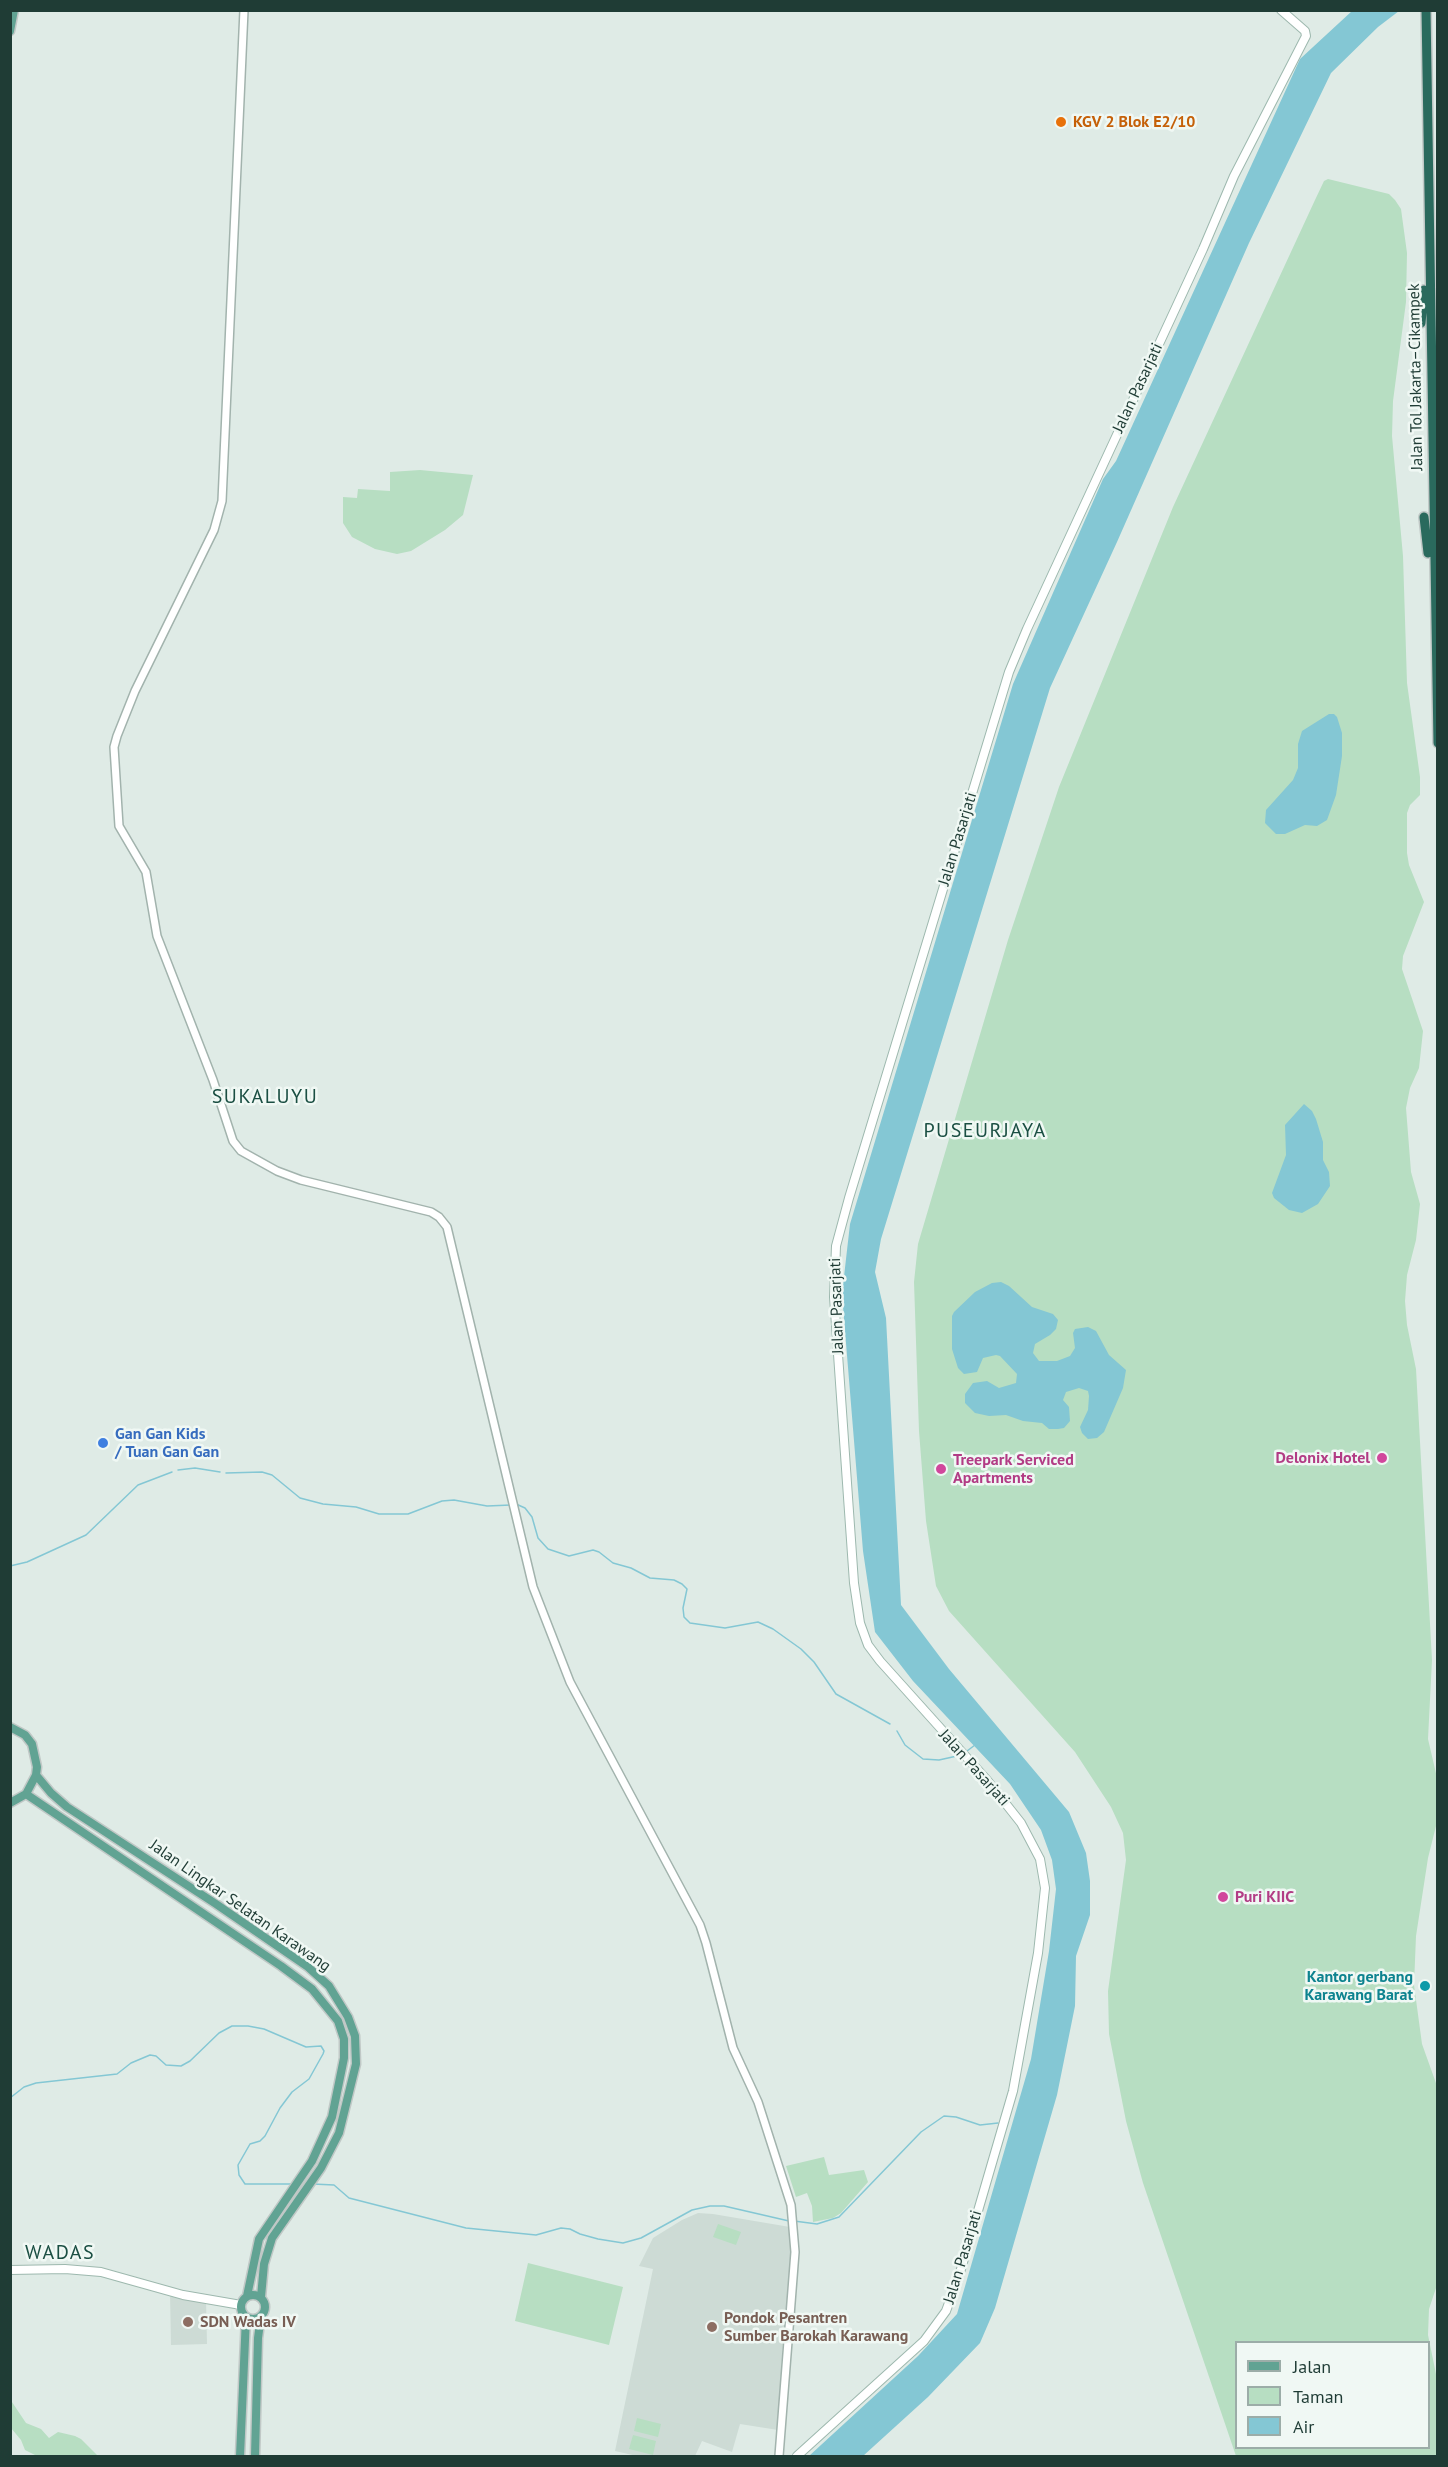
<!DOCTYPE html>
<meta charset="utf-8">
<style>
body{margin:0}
#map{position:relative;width:1448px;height:2467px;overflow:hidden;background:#dfebe6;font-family:"PT Sans",sans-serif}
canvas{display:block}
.frame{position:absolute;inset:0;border:12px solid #1f3c35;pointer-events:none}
.legend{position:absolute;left:1235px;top:2341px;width:195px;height:108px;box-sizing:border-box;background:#f0f8f4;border:2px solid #9cada8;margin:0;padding:8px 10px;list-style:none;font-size:18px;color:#1f3c35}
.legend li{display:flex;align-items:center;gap:12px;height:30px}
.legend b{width:30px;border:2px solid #9cada8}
</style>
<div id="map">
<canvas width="1448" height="2467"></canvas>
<div class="frame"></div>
<ul class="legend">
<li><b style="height:8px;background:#61a393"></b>Jalan</li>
<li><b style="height:16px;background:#b7dec2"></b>Taman</li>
<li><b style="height:16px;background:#84c7d4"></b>Air</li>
</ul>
</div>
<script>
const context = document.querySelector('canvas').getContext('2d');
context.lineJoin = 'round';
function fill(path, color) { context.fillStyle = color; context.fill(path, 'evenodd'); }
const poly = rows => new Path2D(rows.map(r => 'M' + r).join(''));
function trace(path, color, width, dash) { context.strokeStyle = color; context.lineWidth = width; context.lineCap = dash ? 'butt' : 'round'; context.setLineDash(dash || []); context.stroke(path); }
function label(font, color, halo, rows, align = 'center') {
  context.font = font + ' "PT Sans",sans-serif'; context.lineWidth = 5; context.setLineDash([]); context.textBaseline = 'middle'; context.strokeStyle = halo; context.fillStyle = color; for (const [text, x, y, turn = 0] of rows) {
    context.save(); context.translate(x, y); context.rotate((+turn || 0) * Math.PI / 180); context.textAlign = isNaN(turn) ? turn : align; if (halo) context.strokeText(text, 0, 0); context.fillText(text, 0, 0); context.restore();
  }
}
fill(poly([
 [698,2213,713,2214,790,2227,792,2255,782,2354,778,2430,740,2424,732,2452,702,2441,695,2456,637,2456,615,2451,653,2269,639,2266,653,2238,682,2220],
 [170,2292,206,2299,207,2344,171,2345]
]), '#cddbd5');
fill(poly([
 [1328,179,1389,194,1395,200,1401,209,1407,253,1406,302,1393,401,1392,436,1403,556,1407,683,1420,777,1420,795,1410,805,1407,813,1407,853,1409,865,1424,902,1403,956,1402,969,1423,1031,1419,1068,1410,1088,1406,1108,1411,1172,1420,1204,1416,1240,1407,1275,1405,1301,1407,1325,1416,1369,1432,1660,1428,1739,1438,1782,1437,1822,1428,1858,1416,1936,1414,1985,1422,2044,1437,2086,1438,2282,1429,2309,1428,2335,1437,2379,1437,2456,1236,2456,1143,2183,1126,2121,1109,2034,1108,1991,1126,1860,1123,1833,1111,1807,1075,1752,949,1611,936,1586,926,1521,919,1431,914,1282,918,1244,1008,940,1059,787,1173,507,1315,200,1324,181],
 [1236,2342,1428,2342,1428,2448,1236,2448],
 [420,470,473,475,463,515,445,530,411,551,397,554,375,549,352,537,343,523,343,497,357,498,358,489,390,491,390,472],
 [824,2157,829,2175,864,2170,868,2182,841,2213,833,2218,813,2222,812,2206,807,2193,796,2197,786,2166],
 [718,2224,741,2232,736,2245,713,2237],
 [528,2263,623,2287,609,2345,515,2321],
 [10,2399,26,2423,41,2429,49,2438,58,2432,75,2436,81,2439,98,2456,37,2456,25,2450,21,2440,11,2428],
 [637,2418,661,2424,658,2437,634,2431],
 [633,2435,656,2441,653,2455,629,2449]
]), '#b7dec2');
fill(poly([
 [1352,11,1399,11,1378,27,1331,73,1249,243,1117,542,1050,688,881,1239,875,1272,886,1318,901,1605,949,1669,1069,1812,1086,1853,1090,1881,1090,1915,1076,1956,1075,2006,1057,2095,995,2308,980,2343,928,2397,863,2456,809,2456,918,2356,957,2314,1031,2059,1049,1951,1056,1889,1052,1860,1041,1830,1010,1784,913,1681,875,1632,863,1551,842,1294,850,1224,1013,684,1103,479,1116,461,1300,59],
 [1329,714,1334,714,1337,717,1342,733,1342,756,1336,795,1327,820,1317,826,1305,825,1285,834,1276,834,1265,823,1266,810,1293,780,1298,768,1298,744,1302,731],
 [1304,1104,1312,1111,1316,1119,1323,1142,1323,1160,1329,1172,1330,1186,1318,1204,1302,1213,1289,1210,1274,1198,1272,1193,1286,1155,1285,1125],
 [1001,1282,1009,1286,1032,1307,1053,1314,1058,1320,1056,1329,1050,1335,1035,1344,1033,1353,1039,1361,1057,1361,1070,1356,1075,1348,1073,1333,1075,1329,1088,1327,1096,1331,1109,1355,1126,1370,1123,1388,1104,1432,1097,1438,1088,1439,1082,1433,1080,1427,1088,1410,1089,1396,1088,1391,1079,1388,1066,1392,1063,1400,1069,1407,1070,1421,1064,1428,1058,1429,1049,1429,1042,1423,1023,1421,1006,1415,989,1416,975,1413,965,1403,965,1394,973,1383,987,1381,999,1388,1016,1383,1017,1374,1000,1356,996,1355,983,1358,977,1372,964,1374,958,1368,952,1349,952,1316,954,1312,975,1292,992,1283]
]), '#84c7d4');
trace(poly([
 [178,1470,195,1468,220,1472],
 [226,1473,262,1472,272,1475,300,1498,323,1504,356,1507,379,1514,408,1514,442,1501,454,1500,487,1506,511,1505],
 [516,1504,525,1508,532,1517,538,1538,548,1549,569,1556,593,1550,599,1552,613,1563,631,1568,650,1578,674,1580,682,1584,687,1589,683,1608,684,1617,690,1623,725,1628,758,1622,773,1629,801,1649,814,1662,836,1694,890,1724],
 [10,1566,27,1562,86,1535,138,1485,172,1472],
 [897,1731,905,1745,923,1759,939,1760,957,1756],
 [967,1751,975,1745],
 [10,2098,24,2087,36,2083,117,2074,131,2063,150,2055,156,2056,166,2065,181,2066,190,2061,219,2033,232,2026,248,2026,264,2029,306,2047,321,2046,324,2051,323,2054,309,2079,292,2092,280,2108,265,2136,260,2141,250,2144,238,2165,239,2175,245,2184,293,2184],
 [313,2184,334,2185,349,2198,466,2228,536,2235,561,2228,570,2229,580,2234,598,2239,623,2243,641,2238,692,2210,710,2206,724,2206,789,2221],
 [794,2221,817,2224,839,2217,921,2132,944,2116,956,2117,980,2125,998,2123]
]), '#84c7d4', 1.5);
const tertiary = poly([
 [244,10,222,501,214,530,135,691,117,736,114,747,119,826,146,872,157,936,213,1080,233,1141,241,1151,277,1171,301,1180,431,1212,439,1217,447,1227,533,1587,570,1682,700,1925,706,1943,733,2048,758,2102,791,2205,795,2252,779,2456]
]);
const secondary = poly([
 [10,2270,65,2269,101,2272,183,2295,241,2305],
 [797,2456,924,2341,946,2311,959,2276,1013,2091,1038,1953,1045,1888,1040,1859,1021,1823,987,1780,880,1661,868,1645,860,1623,854,1583,834,1297,836,1246,849,1198,1009,672,1027,629,1203,249,1234,176,1306,36,1305,31,1281,10]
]);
const primary = poly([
 [10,31,14,10],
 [10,1727,25,1735,32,1744,37,1767,36,1775,26,1794,10,1803],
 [36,1775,51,1793,67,1807,216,1904,308,1967,329,1986,348,2017,355,2036,356,2064,339,2133,321,2168,272,2238,264,2264,261,2297],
 [26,1794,281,1966,312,1989,338,2021,344,2039,344,2058,332,2117,312,2161,259,2239,247,2296],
 '241 2307a12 12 0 1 1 24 0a12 12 0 1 1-24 0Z',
 [240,2456,246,2317],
 [255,2456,258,2338,261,2316]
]);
const motorway = poly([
 [1426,10,1438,743],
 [1421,323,1424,290],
 [1424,517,1428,553]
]);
trace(tertiary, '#a2b3ad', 10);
trace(secondary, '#9db8ae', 10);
trace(primary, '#c0c8c6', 11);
trace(motorway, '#c0c8c6', 12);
trace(tertiary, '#fff', 7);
trace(secondary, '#fff', 8);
trace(primary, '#61a393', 8);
trace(motorway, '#2a6a5d', 9);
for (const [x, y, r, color] of [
 [1061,122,6,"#e8710a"],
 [103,1443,6,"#3f7fe0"],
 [1382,1458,6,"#d1479c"],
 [941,1469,6,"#d1479c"],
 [1223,1897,6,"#d1479c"],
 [1425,1986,6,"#0f9aa8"],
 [188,2322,6,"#8d6e63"],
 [712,2327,6,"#8d6e63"]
]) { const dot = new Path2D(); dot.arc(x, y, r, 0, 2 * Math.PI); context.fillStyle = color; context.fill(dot); trace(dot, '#f0f8f4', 2); }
label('bold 16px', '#c56008', '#f0f8f4', [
 ["KGV 2 Blok E2/10",1073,122]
], 'left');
label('16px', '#1f3c35', '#f0f8f4', [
 ["Jalan Tol Jakarta–Cikampek",1416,377,-91],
 ["Jalan Pasarjati",1138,388,-65],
 ["Jalan Pasarjati",958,839,-73],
 ["Jalan Pasarjati",837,1306,-92],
 ["Jalan Pasarjati",974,1768,48],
 ["Jalan Lingkar Selatan Karawang",240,1906,35],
 ["Jalan Pasarjati",963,2257,-73]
]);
label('bold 16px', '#366cbe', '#f0f8f4', [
 ["Gan Gan Kids",115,1434],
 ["/ Tuan Gan Gan",115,1452]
], 'left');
label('bold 16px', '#b23c85', '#f0f8f4', [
 ["Delonix Hotel",1370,1458,"right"],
 ["Treepark Serviced",953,1460],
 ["Apartments",953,1478],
 ["Puri KIIC",1235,1897]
], 'left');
label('bold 16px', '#0d838f', '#f0f8f4', [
 ["Kantor gerbang",1413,1977],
 ["Karawang Barat",1413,1995]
], 'right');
label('bold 16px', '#785e54', '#f0f8f4', [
 ["Pondok Pesantren",724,2318],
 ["Sumber Barokah Karawang",724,2336],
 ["SDN Wadas IV",200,2322]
], 'left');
context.letterSpacing = '1.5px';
label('20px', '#1b4f43', '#f0f8f4', [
 ["SUKALUYU",265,1097],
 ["PUSEURJAYA",985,1131],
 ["WADAS",60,2253]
]);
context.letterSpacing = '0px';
</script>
